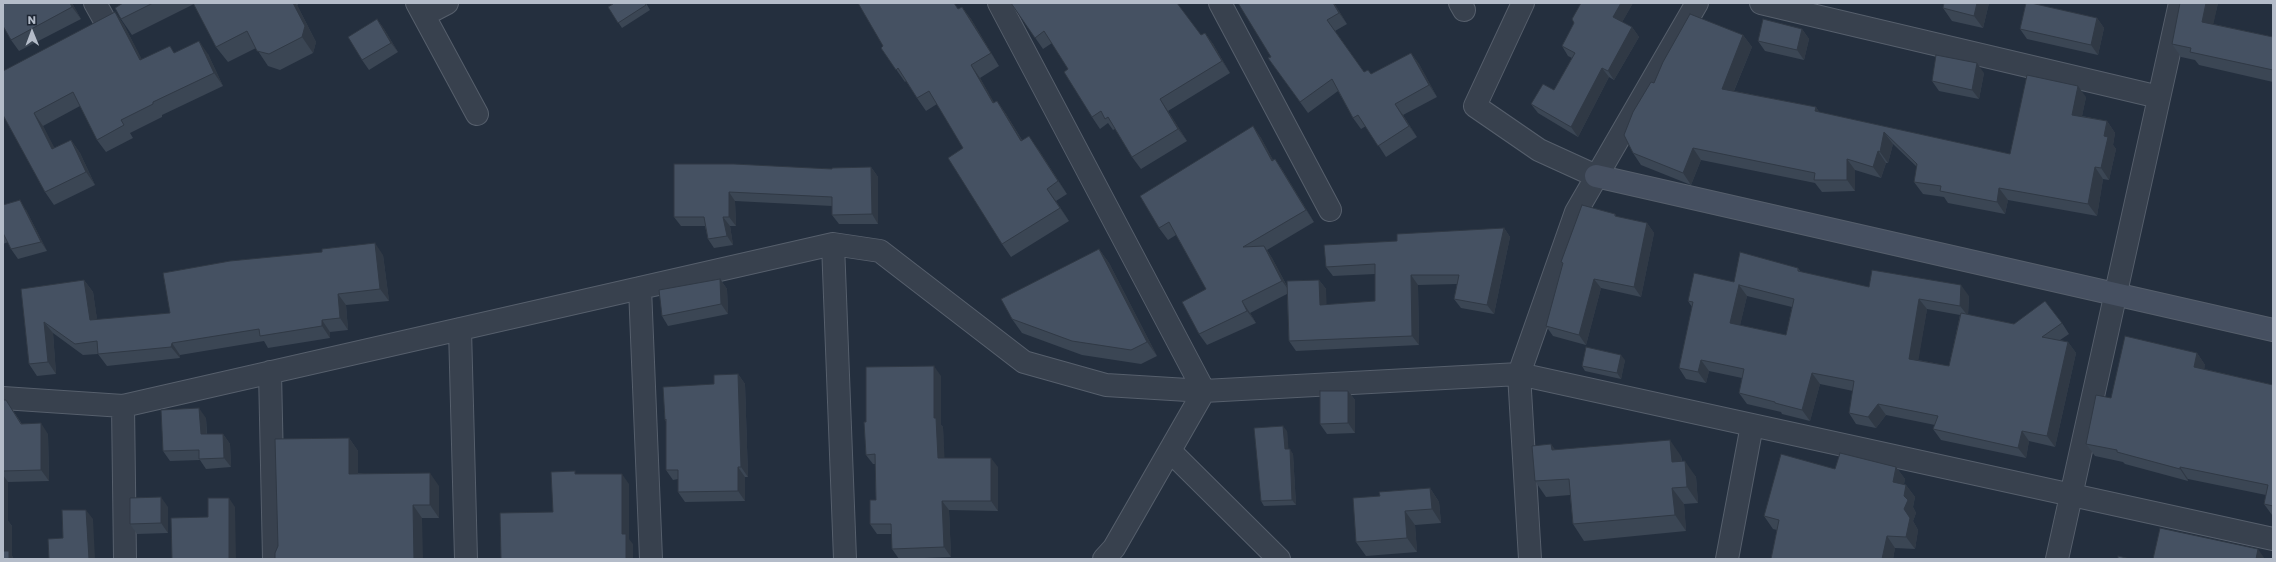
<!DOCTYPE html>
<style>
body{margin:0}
#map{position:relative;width:2276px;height:562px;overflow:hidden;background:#242f3e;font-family:Poppins,sans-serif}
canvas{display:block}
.frame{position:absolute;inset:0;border:4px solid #b4bcc9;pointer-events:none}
.north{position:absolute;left:12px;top:12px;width:40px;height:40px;-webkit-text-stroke:3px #1d2633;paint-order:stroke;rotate:359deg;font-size:11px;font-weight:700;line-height:16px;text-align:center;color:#b4bcc9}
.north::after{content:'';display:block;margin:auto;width:14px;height:18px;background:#b4bcc9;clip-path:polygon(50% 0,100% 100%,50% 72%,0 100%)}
</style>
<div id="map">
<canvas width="2276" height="562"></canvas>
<div class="frame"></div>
<div class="north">N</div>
</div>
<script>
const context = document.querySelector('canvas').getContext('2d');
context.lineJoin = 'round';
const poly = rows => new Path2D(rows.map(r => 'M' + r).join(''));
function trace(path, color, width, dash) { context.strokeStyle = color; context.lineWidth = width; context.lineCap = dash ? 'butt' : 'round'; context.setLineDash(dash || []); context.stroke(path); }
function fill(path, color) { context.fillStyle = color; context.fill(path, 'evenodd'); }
const street = poly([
 [95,3,105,21],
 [417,3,477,114],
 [999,3,1204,391],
 [1220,3,1330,210],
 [1460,3,1464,10],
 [1523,3,1475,106,1539,150,1596,176],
 [1761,3,2159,97],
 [424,15,447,3],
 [833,244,845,559],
 [640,288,651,559],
 [460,329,466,559],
 [270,372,274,559],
 [3,398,123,406,833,244,880,251,1024,362,1106,385,1204,391,1519,374,2273,539],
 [123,406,125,559],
 [1170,451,1279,559],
 [1104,559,1114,548,1204,391],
 [1530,559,1519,374,1576,212,1697,3],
 [1727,559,1752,425],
 [2057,559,2180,3]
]);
const secondary = poly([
 [1596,176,2273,330]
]);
trace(street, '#565f6c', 24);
trace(secondary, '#565f6c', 24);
trace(street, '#38414e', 22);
trace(secondary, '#465061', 22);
fill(poly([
 [72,3,81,19,19,51,11,40],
 [123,3,300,3,297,5,316,42,313,53,280,70,268,66,256,48,228,62,216,47,194,4,132,35,121,19],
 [612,3,646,3,650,10,622,28,608,7,613,4],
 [1011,3,1201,35,1205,33,1213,44,1230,73,1168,111,1187,141,1141,169,1132,157,1115,129,1113,130,1108,123,1100,129,1092,117,1068,69,1052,43,1043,49],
 [1334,3,1347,24,1335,31,1364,72,1368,70,1371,74,1411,53,1419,64,1437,97,1403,115,1417,137,1386,157,1366,126,1361,129,1353,118,1338,91,1308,113,1268,58],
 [1581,3,1633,3,1622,22,1632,27,1639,37,1614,80,1609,77,1578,137,1538,113,1531,104,1554,90,1572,58,1568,56,1562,46,1574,23],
 [1944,3,1989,3,1983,28,1952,21,1943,8],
 [2026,3,2034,3,2034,4,2097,18,2104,28,2098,55,2027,39,2020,29],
 [2180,3,2218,3,2213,24,2273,37,2273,82,2199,65,2195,60,2181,57,2172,44],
 [2265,3,2273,3,2273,5],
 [962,7,971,19,999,66,980,78,994,103,997,101,1006,114,1022,140,1038,149,1067,194,1056,201,1069,221,1011,257,1002,244,963,148,937,104,926,111,917,98,906,81,905,82,881,48],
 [115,12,124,25,142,60,175,53,208,54,223,86,162,115,162,117,130,133,133,138,106,152,97,140,80,106,43,126,54,148,71,140,80,153,95,185,54,205,45,192,3,115],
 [377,19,384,29,398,52,369,70,362,60],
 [1802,29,1809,39,1804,60,1765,51,1758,41],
 [1743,35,1752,47,1734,91,1816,107,1819,112,2010,154,2086,97,2082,116,2107,121,2115,133,2113,145,2116,149,2109,180,2103,179,2097,216,2008,200,2005,214,1948,203,1944,197,1923,194,1914,182,1917,167,1893,144,1888,163,1886,163,1881,178,1855,170,1855,191,1822,192,1815,183,1701,160,1691,185,1641,165,1633,153,1654,83],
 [1984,73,1979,99,1939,91,1932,81],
 [1253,126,1261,138,1273,160,1275,159,1283,171,1314,222,1267,250,1272,258,1287,286,1319,280,1326,289,1326,305,1375,301,1375,274,1333,276,1326,267,1397,241,1504,228,1510,237,1494,314,1461,308,1454,299,1457,284,1418,285,1419,345,1296,351,1289,341,1287,294,1250,313,1256,323,1207,345,1199,334,1206,289,1176,235,1168,240,1159,228],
 [674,164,832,169,871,167,878,177,878,224,839,224,832,215,832,206,735,201,736,226,730,226,733,245,714,248,708,239,705,226,681,226,674,217],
 [3,205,26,210,47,251,18,259,11,249,8,242,3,244],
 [1615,214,1617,217,1647,223,1654,233,1641,297,1601,288,1586,345,1553,336,1546,326,1562,264,1561,262],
 [1099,249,1109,263,1157,356,1141,364,1082,355,1022,333,1012,319],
 [383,255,389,301,346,305,348,330,330,332,330,338,268,348,264,341,180,355,180,358,107,366,98,354,83,355,53,333,56,374,37,376,29,364,21,289,84,280,93,292,97,320,170,313],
 [1798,268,1801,272,1869,287,1969,296,1968,315,2014,324,2062,323,2069,334,2060,340,2068,342,2076,353,2055,447,2029,441,2026,458,1941,440,1933,429,1935,425,1886,415,1876,428,1856,424,1849,413,1853,391,1820,384,1810,421,1782,414,1781,412,1747,404,1739,393,1742,378,1709,371,1706,383,1686,379,1679,368,1692,307,1688,301,1734,282],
 [1747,296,1792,307,1786,335,1740,325],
 [1927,309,1960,315,1949,366,1918,360],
 [720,279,727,289,728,314,668,326,662,316],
 [2197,353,2205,365,2204,369,2273,385,2273,516,2272,515,2264,504,2266,495,2188,479,2188,481,2125,464,2123,462,2095,456,2086,444,2111,398],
 [1625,360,1621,379,1585,371,1582,366],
 [738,374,745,384,748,477,745,477,745,501,685,502,678,492,678,479,673,480,666,470,666,422,665,420,714,384],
 [941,376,941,425,943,427,944,458,998,467,998,511,949,510,951,557,899,559,892,549,892,534,877,534,870,524,876,500,875,464,873,464,866,455,866,422],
 [1348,391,1355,400,1355,433,1327,434,1320,424],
 [3,400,6,400,22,424,48,434,49,481,8,482,8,521,12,526,12,556,14,559,3,559],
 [206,418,207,434,223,434,230,444,231,467,206,469,200,460,170,461,163,451],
 [1287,431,1288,449,1293,454,1296,505,1264,506,1261,501],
 [349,438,358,451,358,473,439,486,439,518,422,518,275,559],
 [1555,450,1681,456,1682,461,1696,477,1698,503,1684,504,1686,531,1584,541,1573,524,1570,495,1546,497,1535,481],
 [1896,467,1905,479,1904,484,1906,485,1915,497,1913,507,1916,513,1913,521,1918,530,1915,549,1895,548,1893,559,1771,559,1777,530,1773,529,1764,516,1835,469],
 [1430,488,1439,502,1441,523,1415,525,1417,552,1366,556,1356,542,1380,496],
 [168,507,168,533,137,534,130,524]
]), '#3b4654');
fill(poly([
 [70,3,72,3,81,19,72,7],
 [293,3,295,3,297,5,316,42,313,53,302,37],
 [1333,3,1334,3,1347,24,1339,13],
 [1621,3,1633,3,1620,26,1613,17],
 [1977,3,1989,3,1983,28,1974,16],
 [2206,3,2218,3,2211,35,2202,22],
 [962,7,971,19,999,66,991,53],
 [115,12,124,25,149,73,140,60],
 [2097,18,2104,28,2098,55,2091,45],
 [377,19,384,29,398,52,391,43],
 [1632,27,1639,37,1614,80,1608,71],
 [1802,29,1809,39,1804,60,1797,50],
 [1205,33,1213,44,1230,73,1222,61],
 [1743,35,1752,47,1730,100,1722,89],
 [199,41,208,54,223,86,214,73],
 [1411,53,1419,64,1437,97,1429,85],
 [1977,63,1984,73,1979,99,1972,90],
 [971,65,980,78,1002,116,993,103],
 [1602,68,1609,77,1578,137,1571,127],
 [2078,86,2086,97,2080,126,2072,115],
 [1160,99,1168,111,1187,141,1178,129],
 [997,101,1006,114,1030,154,1021,141],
 [1395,104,1403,115,1417,137,1409,126],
 [1816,107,1824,119,1815,111],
 [34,113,43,126,62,162,52,149],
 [2107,121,2115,133,2113,145,2116,149,2109,180,2101,168,2104,136],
 [1253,126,1261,138,1280,173,1272,161],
 [1884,132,1893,144,1888,163,1880,152],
 [1029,136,1038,149,1067,194,1058,181],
 [71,140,80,153,95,185,86,172],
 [1693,148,1701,160,1691,185,1683,173],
 [1878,151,1886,163,1881,178,1873,167],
 [1275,159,1283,171,1314,222,1306,210],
 [1847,159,1855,170,1855,191,1847,180],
 [871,167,878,177,878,224,872,214],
 [2095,167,2103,179,2097,216,2088,204],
 [1999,188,2008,200,2005,214,1997,202],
 [1047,189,1056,201,1069,221,1060,208],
 [729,192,735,201,736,226,729,217],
 [20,200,26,210,47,251,41,242],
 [723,217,730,226,733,245,727,236],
 [1647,223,1654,233,1641,297,1634,287],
 [1504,228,1510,237,1494,314,1487,305],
 [375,243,383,255,389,301,380,289],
 [1264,246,1272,258,1290,292,1282,281],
 [1099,249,1109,263,1157,356,1147,342],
 [1411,275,1418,285,1419,345,1412,336],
 [720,279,727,289,728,314,721,304],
 [1594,279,1601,288,1586,345,1579,335],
 [84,280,93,292,99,332,90,320],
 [1319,280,1326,289,1327,314,1320,305],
 [1739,285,1747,296,1738,334,1730,323],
 [1961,285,1969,296,1968,316,1960,306],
 [338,294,346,305,348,330,340,318],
 [1919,299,1927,309,1917,369,1909,359],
 [1242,301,1250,313,1256,323,1247,311],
 [322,320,330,332,330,338,322,326],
 [44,322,53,333,56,374,48,362],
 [2068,342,2076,353,2055,447,2047,436],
 [172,343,180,355,180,358,171,347],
 [2197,353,2205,365,2203,379,2194,367],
 [1621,355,1625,360,1621,379,1617,373],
 [1701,360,1709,371,1706,383,1698,372],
 [934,366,941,376,941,425,943,427,945,467,938,458,934,418],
 [1812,373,1820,384,1810,421,1802,410],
 [738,374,745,384,748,477,741,467],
 [1348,391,1355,400,1355,433,1348,423],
 [1878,404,1886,415,1876,428,1868,417],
 [199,408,206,418,207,444,201,434],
 [41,423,48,434,49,481,41,470],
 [1283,426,1287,431,1289,455,1285,449],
 [2022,431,2029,441,2026,458,2018,448],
 [223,434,230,444,231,467,224,458],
 [349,438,358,451,358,486,349,474],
 [1670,440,1681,456,1683,478,1672,462],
 [1551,444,1563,460,1552,450],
 [1290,449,1293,454,1296,505,1292,500],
 [991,458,998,467,998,511,991,501],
 [1685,461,1696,477,1698,503,1687,487],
 [738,467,745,477,745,501,738,491],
 [1896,467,1905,479,1902,494,1893,482],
 [2180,467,2188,479,2188,481,2180,469],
 [430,473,439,486,439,518,430,505],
 [622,474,629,484,629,539,633,544,633,559,626,559,622,534],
 [3,475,8,482,8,521,12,526,12,556,14,559,9,559,4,551,3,518],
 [1906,485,1915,497,1913,507,1916,513,1913,521,1918,530,1915,549,1906,537,1904,509,1904,496],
 [1430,488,1439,502,1441,523,1432,509],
 [1672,488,1684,504,1686,531,1675,515],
 [161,497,168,507,168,533,161,523],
 [229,498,235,507,236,559,229,559],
 [942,501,949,510,951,557,944,547],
 [413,505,422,518,423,559,414,559],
 [86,510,93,519,95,559,89,559],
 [1405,511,1415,525,1417,552,1407,538],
 [1887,536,1895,548,1893,559,1882,559],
 [2258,549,2265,559,2256,559]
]), '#303945');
const building = poly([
 [3,3,70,3,72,7,11,40,3,26,3,3],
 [123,3,153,3,121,19,115,8,123,3],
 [193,3,293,3,305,26,302,37,269,54,257,51,247,31,216,47,193,3],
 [612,3,645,3,646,5,618,23,608,7,613,4,612,3],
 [858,3,954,3,958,9,962,7,991,53,971,65,993,103,997,101,1021,141,1029,136,1058,181,1047,189,1060,208,1002,244,948,158,963,148,929,91,917,98,898,68,896,70,881,48,883,46,858,3],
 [1011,3,1177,3,1201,35,1205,33,1222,61,1160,99,1178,129,1132,157,1108,117,1105,119,1101,111,1092,117,1064,72,1068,69,1044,31,1035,38,1011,3],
 [1238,3,1333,3,1339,13,1327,20,1364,72,1368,70,1371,74,1411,53,1429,85,1395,104,1409,126,1378,146,1358,115,1353,118,1332,79,1300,102,1268,58,1271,57,1238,3],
 [1581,3,1621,3,1613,17,1632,27,1608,71,1602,68,1571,127,1531,104,1543,84,1554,90,1575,53,1562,46,1574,23,1572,19,1581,3],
 [1944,3,1977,3,1974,16,1943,8,1944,3],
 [2026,3,2031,3,2097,18,2091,45,2020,29,2026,3],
 [2180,3,2206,3,2202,22,2273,37,2273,70,2190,52,2191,48,2172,44,2180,3],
 [115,12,140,60,170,46,174,53,199,41,214,73,153,102,153,104,121,120,124,125,97,140,73,92,34,113,52,149,71,140,86,172,45,192,3,115,3,71,115,12],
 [1690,14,1743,35,1722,89,1816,107,1815,111,2010,154,2027,75,2078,86,2072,115,2107,121,2104,136,2108,137,2101,168,2095,167,2088,204,1999,188,1997,202,1940,191,1941,186,1914,182,1917,164,1884,132,1880,152,1878,151,1873,167,1847,159,1847,180,1814,180,1815,173,1693,148,1683,173,1633,153,1624,135,1633,112,1651,82,1654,83,1663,62,1690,14],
 [377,19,391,43,362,60,348,37,377,19],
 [1763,19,1802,29,1797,50,1758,41,1763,19],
 [1936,55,1977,63,1972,90,1932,81,1936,55],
 [1253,126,1272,161,1275,159,1306,210,1243,247,1264,246,1282,281,1242,301,1247,311,1199,334,1182,302,1206,289,1169,222,1159,228,1140,196,1253,126],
 [674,164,734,164,832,169,832,168,871,167,872,214,832,215,832,197,729,192,729,217,723,217,727,236,708,239,704,217,674,217,674,164],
 [20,200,41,242,11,249,3,233,3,205,20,200],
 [1582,205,1615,214,1615,216,1647,223,1634,287,1594,279,1579,335,1546,326,1563,263,1561,262,1582,205],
 [1504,228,1487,305,1454,299,1459,275,1411,275,1412,336,1289,341,1287,281,1319,280,1320,305,1375,301,1375,264,1326,267,1324,245,1397,241,1397,234,1504,228],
 [375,243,380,289,338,294,340,318,322,320,322,326,260,336,259,329,172,343,171,347,98,354,97,341,75,344,44,322,48,362,29,364,21,289,84,280,90,320,170,313,163,273,230,261,322,252,322,249,375,243],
 [1099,249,1147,342,1131,350,1072,341,1012,319,1001,299,1099,249],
 [1740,252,1798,268,1798,271,1869,287,1872,270,1961,285,1960,306,1919,299,1909,359,1949,366,1961,313,2014,324,2045,301,2062,323,2042,337,2068,342,2047,436,2022,431,2018,448,1933,429,1938,416,1878,404,1868,417,1849,413,1854,381,1812,373,1802,410,1775,403,1775,402,1739,393,1744,369,1701,360,1698,372,1679,368,1693,302,1688,301,1694,273,1734,282,1740,252],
 [1739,285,1794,299,1786,335,1730,323,1739,285],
 [720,279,721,304,662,316,659,290,720,279],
 [2125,336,2197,353,2194,367,2273,385,2273,506,2264,504,2268,485,2180,467,2180,469,2117,452,2117,450,2086,444,2096,395,2111,398,2125,336],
 [1586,347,1621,355,1617,373,1582,366,1586,347],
 [934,366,934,418,936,418,938,458,991,458,991,501,942,501,944,547,892,549,891,524,870,524,870,500,876,500,875,454,866,455,864,422,866,422,866,367,934,366],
 [738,374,741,467,738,467,738,491,678,492,678,470,666,470,666,419,665,420,663,387,714,384,714,375,738,374],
 [1320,391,1348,391,1348,423,1320,424,1320,391],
 [3,400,6,400,21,424,41,423,41,470,3,471,3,400],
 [199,408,201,434,223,434,224,458,199,459,199,450,163,451,161,410,199,408],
 [1283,426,1285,449,1290,449,1292,500,1261,501,1254,428,1283,426],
 [349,438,349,474,430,473,430,505,413,505,414,559,275,559,275,553,278,546,275,439,349,438],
 [1670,440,1672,462,1685,461,1687,487,1672,488,1675,515,1573,524,1569,479,1535,481,1532,446,1551,444,1552,450,1670,440],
 [1840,453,1896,467,1893,482,1906,485,1904,496,1908,500,1904,509,1910,518,1906,537,1887,536,1882,559,1771,559,1779,520,1764,516,1781,454,1835,469,1840,453],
 [575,471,575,474,622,474,622,534,626,534,626,559,501,559,500,513,553,512,551,472,575,471],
 [1430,488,1432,509,1405,511,1407,538,1356,542,1353,498,1380,496,1379,492,1430,488],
 [161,497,161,523,130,524,130,498,161,497],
 [208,498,229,498,229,559,172,559,171,518,208,517,208,498],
 [62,510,86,510,89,559,49,559,48,539,63,538,62,510],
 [3,515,4,515,4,551,9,551,9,559,3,559,3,515],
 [2160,528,2258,549,2256,559,2153,559,2160,528],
 [2118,556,2130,559,2118,559,2118,556]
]);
fill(building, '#455162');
trace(building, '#303945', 1);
</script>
